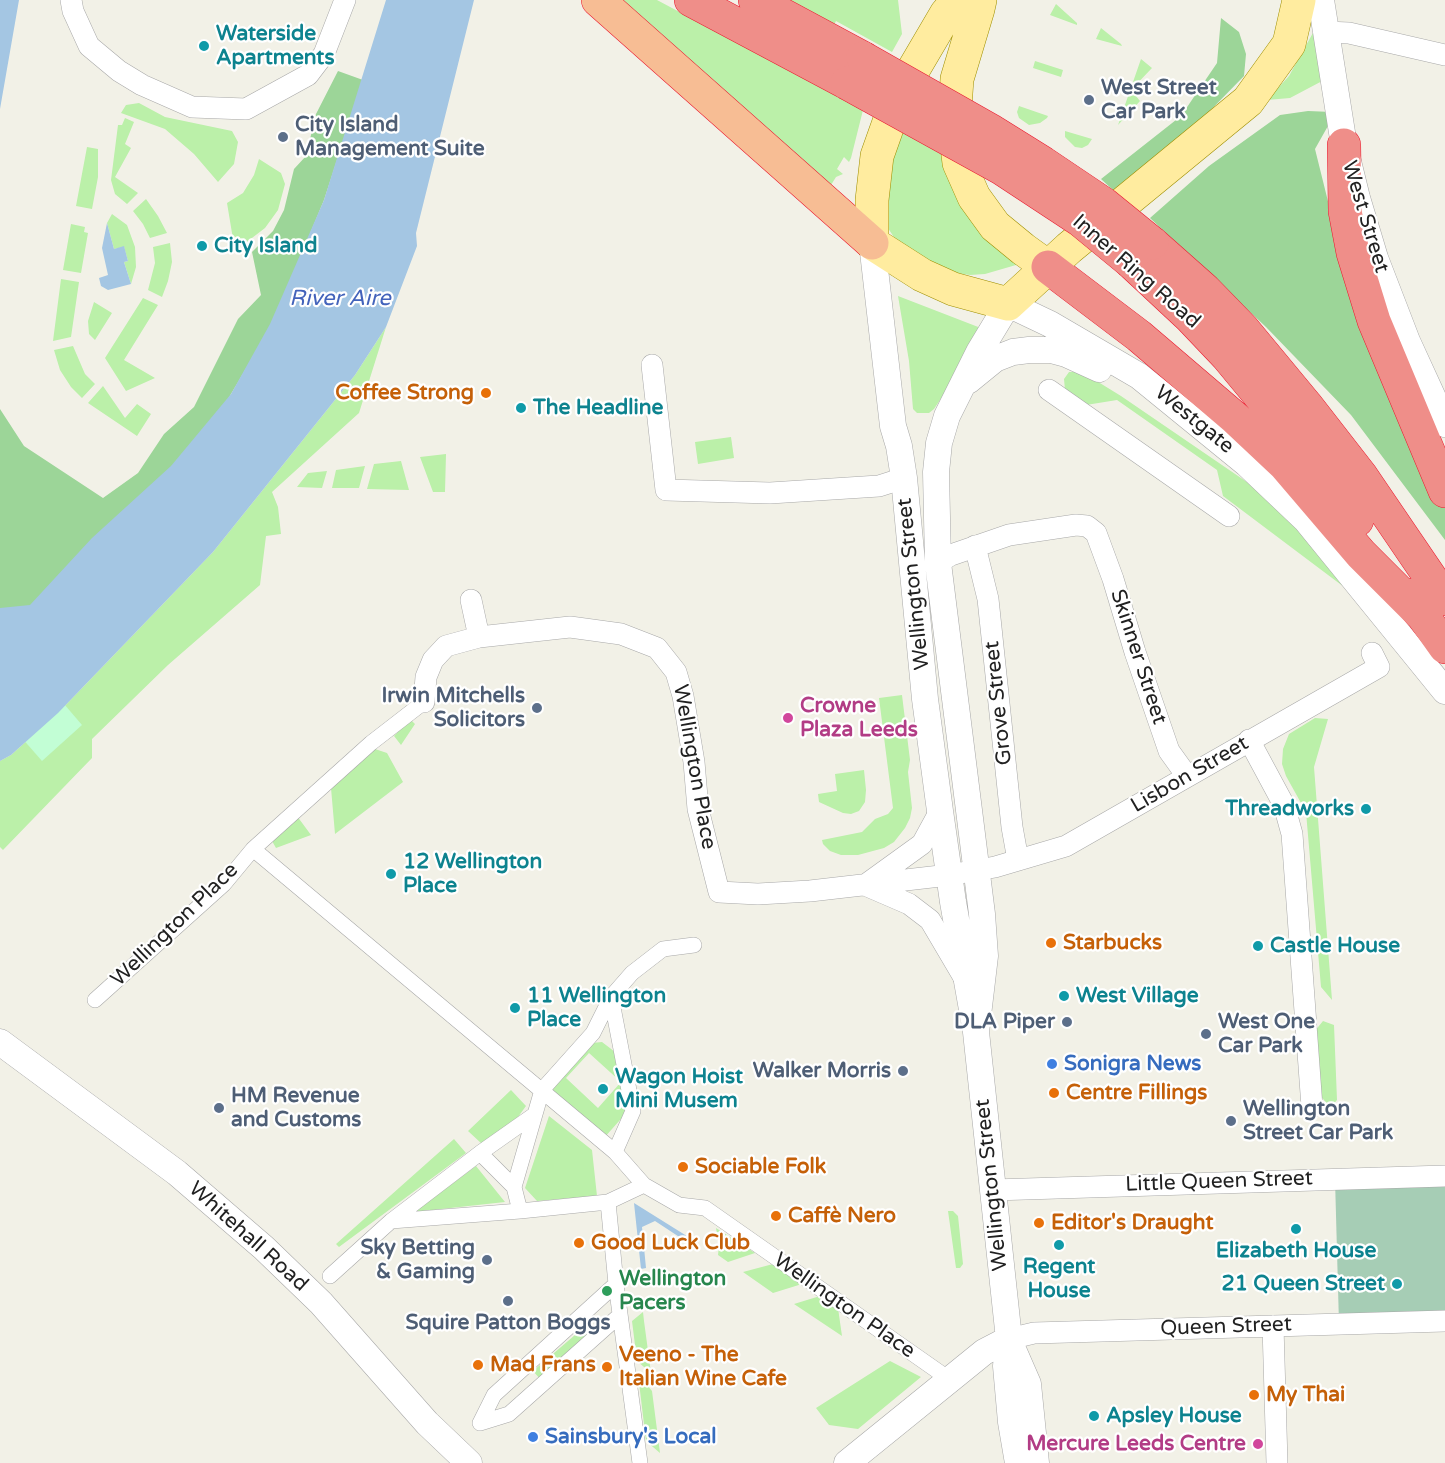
<!DOCTYPE html>
<meta charset="utf-8">
<style>
body{margin:0}
canvas{display:block;background:#f2f1e7}
</style>
<canvas width="1445" height="1463"></canvas>
<script>
const context = document.querySelector('canvas').getContext('2d');
context.lineJoin = 'round';
function fill(path, color) { context.fillStyle = color; context.fill(path, 'evenodd'); }
const poly = rows => new Path2D(rows.map(r => 'M' + r).join(''));
function trace(path, color, width, dash) { context.strokeStyle = color; context.lineWidth = width; context.lineCap = dash ? 'butt' : 'round'; context.setLineDash(dash || []); context.stroke(path); }
function label(font, color, halo, rows, align = 'center') {
  context.font = font + ' "Varela Round",sans-serif'; context.lineWidth = 4.5; context.setLineDash([]); context.textBaseline = 'middle'; context.strokeStyle = halo; context.fillStyle = color; for (const [text, x, y, turn = 0] of rows) {
    context.save(); context.translate(x, y); context.rotate((+turn || 0) * Math.PI / 180); context.textAlign = isNaN(turn) ? turn : align; if (halo) context.strokeText(text, 0, 0); context.fillText(text, 0, 0); context.restore();
  }
}
fill(poly([
 [624,0,657,0,863,110,851,158,849,162,844,157,837,169,843,174,836,177,831,185,624,6],
 [784,0,898,0,902,34,892,52,836,21,834,25],
 [1056,4,1077,23,1077,25,1050,15],
 [1101,28,1121,44,1122,46,1096,39],
 [1314,31,1326,79,1290,98,1267,100,1289,76],
 [1141,59,1152,68,1131,90,1140,101,1118,125],
 [1035,61,1063,70,1061,77,1033,68],
 [139,103,165,117,232,131,238,142,234,164,218,182,194,154,165,129,121,113,126,105],
 [1019,106,1048,116,1047,118,1040,123,1029,125,1019,118,1017,112],
 [125,118,134,122,125,144,131,148,115,177,138,193,127,204,115,194,111,180,118,125,122,125],
 [897,129,944,154,1016,263,1016,265,985,274,970,275,950,272,897,242,886,225,882,214],
 [1065,131,1092,139,1088,145,1082,148,1075,147,1065,137],
 [87,147,98,149,98,177,92,209,76,206],
 [259,159,281,173,285,184,278,210,265,228,235,251,227,203,243,193,254,175],
 [146,199,158,216,167,233,150,238,143,224,133,211],
 [112,214,127,225,135,247,136,267,131,284,124,262,128,261,124,247,114,249,107,223],
 [71,224,85,227,84,232,88,233,81,273,63,270],
 [170,243,172,262,168,281,162,297,148,290,155,263,153,247],
 [61,279,79,282,71,337,53,341],
 [898,296,986,330,934,409,929,413,917,413,913,409,909,361],
 [143,298,158,305,124,360,155,378,126,391,105,358],
 [94,302,112,313,95,340,89,334,88,321],
 [386,327,359,413,272,492,278,507,281,534,266,536,260,585,168,665,92,739,92,758,3,850,0,847,0,761,11,755,58,713,213,552,355,375],
 [73,346,85,374,95,384,82,398,71,387,60,370,54,350],
 [1069,372,1077,372,1095,380,1121,396,1260,491,1312,544,1348,590,1223,496,1217,470,1117,400,1086,405,1065,390,1064,379],
 [103,386,125,418,137,404,151,414,137,436,88,403],
 [731,437,734,458,698,464,695,442],
 [446,454,445,492,433,492,420,457],
 [401,461,409,490,367,489,374,464],
 [365,466,359,488,332,488,336,470],
 [327,471,322,488,297,487,308,473],
 [902,695,910,760,908,772,912,808,910,818,905,828,894,842,884,848,858,855,841,855,830,851,823,844,822,840,862,832,875,819,888,814,893,808,879,698],
 [1315,718,1328,719,1314,767,1332,1000,1321,987,1306,812,1286,776,1282,764,1283,749,1289,734],
 [410,719,415,724,401,745,394,736],
 [372,748,387,753,403,782,335,834,331,788],
 [864,770,866,790,865,802,859,811,851,814,843,813,819,802,818,794,837,791,835,774],
 [297,816,311,835,276,848,272,841],
 [1323,1021,1334,1025,1337,1100,1332,1106,1329,1106,1318,1093,1314,1032],
 [602,1042,619,1055,628,1111,604,1138,551,1089,592,1043],
 [589,1053,621,1082,598,1108,566,1078],
 [511,1090,526,1106,518,1117,482,1144,468,1131],
 [549,1116,592,1150,597,1196,537,1201,525,1188],
 [454,1139,466,1153,339,1247,336,1244],
 [476,1166,505,1202,414,1212],
 [948,1211,953,1211,958,1216,963,1264,960,1268,956,1268],
 [716,1228,755,1253,728,1262,718,1255,719,1246],
 [773,1264,802,1284,773,1293,743,1272],
 [820,1296,838,1308,842,1336,794,1304],
 [643,1312,644,1321,651,1373,637,1361,632,1321],
 [582,1329,589,1337,541,1380,533,1371],
 [890,1361,921,1377,858,1429,829,1425,816,1408],
 [638,1374,652,1391,660,1453,646,1441]
]), '#bbf0a9');
fill(poly([
 [1221,18,1239,32,1246,54,1244,76,1198,123,1114,191,1101,179,1181,116,1217,63],
 [338,71,363,80,324,200,273,323,202,443,70,587,0,624,0,409,24,446,103,498,138,473,164,434,194,407,238,319,261,295,252,252,273,231,284,210,294,169,306,156,316,114],
 [1308,111,1332,112,1333,117,1315,149,1348,282,1432,486,1445,508,1445,540,1351,415,1266,327,1150,218,1209,166,1280,115]
]), '#9cd598');
fill(poly([
 [1445,1173,1445,1321,1339,1324,1335,1179]
]), '#a6cdb5');
fill(poly([
 [0,629,82,725,42,761,0,713]
]), '#c2fed5');
fill(poly([
 [0,0,19,0,0,109],
 [386,0,474,0,416,233,417,246,386,327,355,375,213,552,58,713,11,755,0,761,0,608,30,605,92,538,171,466,231,394,270,324,324,200],
 [107,223,114,249,124,246,128,261,124,262,131,284,108,290,101,286,99,278,108,275,102,248],
 [634,1203,690,1238,687,1242,655,1221,642,1227,646,1268,641,1269]
]), '#a4c6e3');
const pedestrian = poly([
 [253,849,615,1152,644,1185,679,1205,705,1208,949,1379],
 [611,997,633,1111,615,1152],
 [95,1000,224,884,253,849,371,743,424,702],
 [480,1153,514,1187],
 [608,1202,616,1284,640,1463],
 [520,1211,608,1202,644,1185],
 [391,1221,480,1153,534,1115],
 [330,1276,391,1221,520,1211,514,1187,542,1090,593,1033,611,997,632,973,663,949,694,945],
 [480,1423,494,1395,616,1284],
 [480,1423,509,1414,620,1315]
]);
const minor = poly([
 [71,0,73,11,89,46,119,71,142,85,192,107,246,109,308,75,324,54,345,0],
 [1326,32,1349,33,1445,55],
 [652,365,666,490,770,493,879,486,904,478],
 [1049,390,1229,516],
 [975,546,988,599,1012,827,1018,860],
 [938,563,951,555,1009,535,1076,525,1087,526,1096,533,1113,579,1135,652,1169,751,1187,776],
 [471,600,479,637],
 [424,702,426,677,433,660,446,646,479,637,570,627,621,634,657,648,676,672,683,696,694,762,698,809,719,892,758,894,810,891,949,875,995,867,1066,846,1379,667,1372,653],
 [1249,740,1284,805,1292,834,1312,1107],
 [868,883,922,844,940,811],
 [865,885,909,904,930,920,963,976],
 [993,1190,1445,1176],
 [1273,1326,1277,1463],
 [1009,1339,1034,1333,1445,1321]
]);
const tertiary = poly([
 [1321,0,1344,145,1357,198,1375,258,1407,341,1445,424],
 [872,243,893,426,899,446,904,478,925,699,940,811,953,902,976,1032,1009,1339,1006,1366,1011,1422,1018,1463],
 [968,381,995,359,1013,352,1029,350,1051,350,1066,354,1099,369],
 [976,1032,985,956,982,914,938,563,936,472,939,443,947,416,979,352,1008,304,1050,324,1139,376,1247,464,1306,520,1445,691],
 [0,1042,177,1173,264,1248,321,1303,427,1423,469,1463],
 [1011,1345,1028,1384,1036,1463],
 [847,1463,984,1352,1009,1339]
]);
const primary = poly([
 [958,0,946,14,899,94,877,156,872,200,872,243,922,275,953,289,1008,304,1069,248,1248,101,1289,44,1299,0],
 [980,0,978,9,957,79,954,122,959,163,974,197,995,226,1023,249,1048,267]
]);
const trunk = poly([
 [598,0,872,243]
]);
const motorway = poly([
 [691,0,847,83],
 [755,0,863,58],
 [1344,145,1345,211,1353,253,1374,321,1445,491],
 [1152,243,1205,290,1243,329,1306,405,1362,477,1445,599],
 [1131,262,1190,317,1227,356,1318,466,1357,520],
 [1048,267,1139,336,1235,418,1285,465,1361,554,1420,613],
 [1408,595,1445,647]
]);
trace(pedestrian, '#a8a8a8', 16);
trace(minor, '#a8a8a8', 22);
trace(tertiary, '#a8a8a8', 27);
trace(primary, '#9e8f00', 34);
trace(trunk, '#eb192f', 34);
trace(motorway, '#eb192f', 34);
trace(pedestrian, '#fff', 15);
trace(minor, '#fff', 21);
trace(tertiary, '#fff', 26);
trace(primary, '#ffec9f', 33);
trace(trunk, '#f7bd94', 33);
trace(motorway, '#ef8e89', 33);
const motorwayBridge = poly([
 [863,58,990,130,1043,163,1104,204,1152,243],
 [847,83,1001,168,1080,220,1131,262]
]);
trace(motorwayBridge, '#eb192f', 34, []);
trace(motorwayBridge, '#ef8e89', 33);
for (const [x, y, r, color] of [
 [204,46,6,"#0f9aa8"],
 [1089,100,6,"#5c6f8a"],
 [283,137,6,"#5c6f8a"],
 [202,246,6,"#0f9aa8"],
 [486,393,6,"#e8710a"],
 [521,408,6,"#0f9aa8"],
 [537,708,6,"#5c6f8a"],
 [788,718,6,"#d1479c"],
 [1366,809,6,"#0f9aa8"],
 [391,874,6,"#0f9aa8"],
 [1051,943,6,"#e8710a"],
 [1258,946,6,"#0f9aa8"],
 [1064,996,6,"#0f9aa8"],
 [515,1008,6,"#0f9aa8"],
 [1067,1022,6,"#5c6f8a"],
 [1206,1034,6,"#5c6f8a"],
 [1052,1064,6,"#3f7fe0"],
 [903,1071,6,"#5c6f8a"],
 [603,1089,6,"#0f9aa8"],
 [1054,1093,6,"#e8710a"],
 [219,1108,6,"#5c6f8a"],
 [1231,1121,6,"#5c6f8a"],
 [683,1167,6,"#e8710a"],
 [776,1216,6,"#e8710a"],
 [1039,1223,6,"#e8710a"],
 [1296,1229,6,"#0f9aa8"],
 [579,1243,6,"#e8710a"],
 [1059,1245,6,"#0f9aa8"],
 [487,1260,6,"#5c6f8a"],
 [1397,1284,6,"#0f9aa8"],
 [607,1291,6,"#2e9e5b"],
 [508,1301,6,"#5c6f8a"],
 [478,1365,6,"#e8710a"],
 [607,1367,6,"#e8710a"],
 [1254,1395,6,"#e8710a"],
 [1094,1416,6,"#0f9aa8"],
 [533,1437,6,"#3f7fe0"],
 [1258,1444,6,"#d1479c"]
]) { const dot = new Path2D(); dot.arc(x, y, r, 0, 2 * Math.PI); context.fillStyle = color; context.fill(dot); trace(dot, '#fff', 2); }
label('bold 21px', '#0d838f', '#fff', [
 ["Waterside",216,34],
 ["Apartments",216,58],
 ["City Island",214,246],
 ["The Headline",533,408],
 ["Threadworks",1354,809,"right"],
 ["12 Wellington",403,862],
 ["Place",403,886],
 ["Castle House",1270,946],
 ["11 Wellington",527,996],
 ["Place",527,1020],
 ["West Village",1076,996],
 ["Wagon Hoist",615,1077],
 ["Mini Musem",615,1101],
 ["Elizabeth House",1296,1251,"center"],
 ["Regent",1059,1267,"center"],
 ["House",1059,1291,"center"],
 ["21 Queen Street",1385,1284,"right"],
 ["Apsley House",1106,1416]
], 'left');
label('bold 21px', '#4e5e75', '#fff', [
 ["West Street",1101,88],
 ["Car Park",1101,112],
 ["City Island",295,125],
 ["Management Suite",295,149],
 ["Irwin Mitchells",525,696,"right"],
 ["Solicitors",525,720,"right"],
 ["DLA Piper",1055,1022,"right"],
 ["West One",1218,1022],
 ["Car Park",1218,1046],
 ["Walker Morris",891,1071,"right"],
 ["HM Revenue",231,1096],
 ["and Customs",231,1120],
 ["Wellington",1243,1109],
 ["Street Car Park",1243,1133],
 ["Sky Betting",475,1248,"right"],
 ["& Gaming",475,1272,"right"],
 ["Squire Patton Boggs",508,1323,"center"]
], 'left');
label('21px', '#212121', '#fff', [
 ["West Street",1365,217,73],
 ["Inner Ring Road",1136,272,41],
 ["Westgate",1194,420,39],
 ["Wellington Street",914,584,-96],
 ["Skinner Street",1138,657,72],
 ["Grove Street",999,703,-96],
 ["Wellington Place",694,767,80],
 ["Lisbon Street",1190,775,-30],
 ["Wellington Place",175,925,-44],
 ["Little Queen Street",1219,1182,-2],
 ["Wellington Street",992,1185,-96],
 ["Whitehall Road",248,1237,42],
 ["Wellington Place",844,1306,35],
 ["Queen Street",1226,1327,-2]
]);
label('bold 21px', '#c56008', '#fff', [
 ["Coffee Strong",474,393,"right"],
 ["Starbucks",1063,943],
 ["Centre Fillings",1066,1093],
 ["Sociable Folk",695,1167],
 ["Caffè Nero",788,1216],
 ["Editor's Draught",1051,1223],
 ["Good Luck Club",591,1243],
 ["Veeno - The",619,1355],
 ["Italian Wine Cafe",619,1379],
 ["Mad Frans",490,1365],
 ["My Thai",1266,1395]
], 'left');
label('bold 21px', '#b23c85', '#fff', [
 ["Crowne",800,706],
 ["Plaza Leeds",800,730],
 ["Mercure Leeds Centre",1246,1444,"right"]
], 'left');
label('bold 21px', '#366cbe', '#fff', [
 ["Sonigra News",1064,1064],
 ["Sainsbury's Local",545,1437]
], 'left');
label('bold 21px', '#27864d', '#fff', [
 ["Wellington",619,1279],
 ["Pacers",619,1303]
], 'left');
label('italic 22px', '#4363bb', '#fff', [
 ["River Aire",340,299]
]);
</script>
